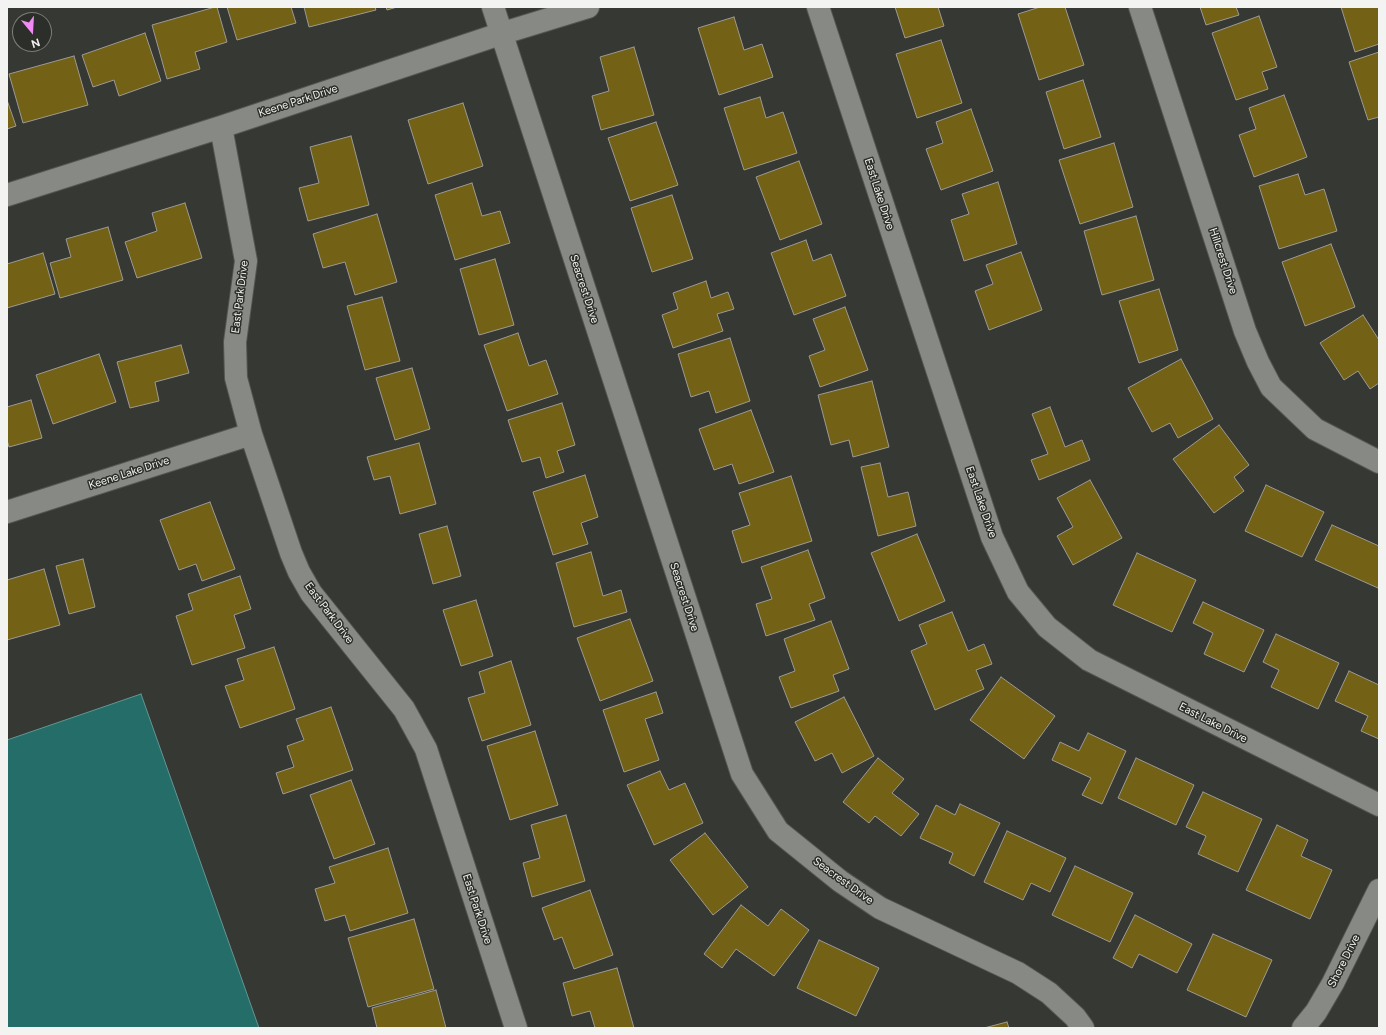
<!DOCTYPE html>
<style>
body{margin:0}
#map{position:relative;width:1386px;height:1035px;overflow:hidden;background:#363833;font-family:Figtree,sans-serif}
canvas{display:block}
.frame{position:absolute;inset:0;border:8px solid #f3f4f1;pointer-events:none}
.north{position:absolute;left:12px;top:12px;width:40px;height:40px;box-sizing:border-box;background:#2c2e29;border:1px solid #7c7d79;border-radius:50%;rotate:162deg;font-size:11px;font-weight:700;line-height:16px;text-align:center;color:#f3f4f1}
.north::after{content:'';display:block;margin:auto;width:14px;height:18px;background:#f18af4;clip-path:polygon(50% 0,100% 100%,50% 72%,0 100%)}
</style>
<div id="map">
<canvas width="1386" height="1035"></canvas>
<div class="frame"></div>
<div class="north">N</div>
</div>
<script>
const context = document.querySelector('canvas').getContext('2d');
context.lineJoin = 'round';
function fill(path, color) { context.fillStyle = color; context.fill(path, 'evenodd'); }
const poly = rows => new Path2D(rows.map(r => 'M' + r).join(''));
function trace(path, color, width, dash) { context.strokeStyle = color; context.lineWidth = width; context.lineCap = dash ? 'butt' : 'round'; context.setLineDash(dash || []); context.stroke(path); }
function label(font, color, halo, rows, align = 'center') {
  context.font = font + ' Figtree,sans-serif'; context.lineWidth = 3; context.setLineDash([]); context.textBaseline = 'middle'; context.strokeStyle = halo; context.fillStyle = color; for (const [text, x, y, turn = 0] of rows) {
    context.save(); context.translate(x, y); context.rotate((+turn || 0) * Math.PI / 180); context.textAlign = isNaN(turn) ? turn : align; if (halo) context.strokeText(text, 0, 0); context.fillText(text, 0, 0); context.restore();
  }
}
const water = poly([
 [141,694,259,1028,7,1028,7,740,141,694]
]);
fill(water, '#256d69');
trace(water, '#639692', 1);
const building = poly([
 [215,7,217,7,227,42,195,52,200,69,167,79,152,25,215,7],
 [227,7,291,7,296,23,237,40,227,7],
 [304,7,375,7,376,10,309,27,304,7],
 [386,7,397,7,387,10,386,7],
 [895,7,938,7,944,26,905,38,895,7],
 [1040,7,1065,7,1084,65,1039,80,1018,14,1040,7],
 [1200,7,1236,7,1239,15,1206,25,1200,7],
 [1341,7,1379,7,1379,44,1355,52,1341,7],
 [1259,16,1277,67,1262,72,1268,89,1236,100,1212,33,1259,16],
 [734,17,744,50,762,44,773,77,719,95,698,28,734,17],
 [145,33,161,81,119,96,114,80,93,87,82,55,145,33],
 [941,40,962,103,917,118,896,54,941,40],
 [634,47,654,115,601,130,592,96,609,91,600,57,634,47],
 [1379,52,1379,117,1368,120,1349,62,1379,52],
 [74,56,88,105,23,123,9,74,74,56],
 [1083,80,1101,137,1064,149,1046,92,1083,80],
 [1284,95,1307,157,1254,177,1239,135,1256,129,1249,108,1284,95],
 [760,97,766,118,783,112,797,153,744,170,724,108,760,97],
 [7,100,16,126,7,129,7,100],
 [463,103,483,166,428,184,408,120,463,103],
 [971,109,993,171,941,190,926,149,943,143,936,122,971,109],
 [656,122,678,185,630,201,608,138,656,122],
 [351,136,369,205,308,221,299,188,319,183,310,147,351,136],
 [1114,143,1133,207,1080,224,1059,160,1114,143],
 [799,161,822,224,780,240,756,177,799,161],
 [1298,174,1305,195,1324,189,1337,231,1279,249,1259,186,1298,174],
 [998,182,1017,244,964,261,951,220,969,214,962,194,998,182],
 [472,183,482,216,500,211,510,243,455,260,435,195,472,183],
 [672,195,693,259,652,272,631,208,672,195],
 [185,203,202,258,137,278,125,242,157,231,152,213,185,203],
 [377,214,397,282,355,295,345,262,323,268,313,234,377,214],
 [1136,216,1154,280,1102,295,1084,231,1136,216],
 [108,227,123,280,60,298,50,263,71,257,66,239,108,227],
 [806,240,813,261,831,254,846,296,794,315,771,253,806,240],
 [1331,244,1355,307,1305,326,1282,262,1331,244],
 [1021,252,1042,310,989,330,975,291,993,284,986,265,1021,252],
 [43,253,55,294,7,308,7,264,43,253],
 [495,259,514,325,479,335,460,269,495,259],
 [706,281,711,298,728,292,734,309,717,314,723,331,673,348,662,315,678,309,673,293,706,281],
 [1159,289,1178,350,1139,363,1119,301,1159,289],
 [382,297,400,361,365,370,347,306,382,297],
 [845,307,868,370,820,387,809,356,825,350,813,319,845,307],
 [1363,315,1379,340,1379,383,1370,389,1358,371,1344,380,1320,343,1363,315],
 [518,333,529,366,546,360,558,394,507,411,484,345,518,333],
 [730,338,750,401,716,413,709,391,691,397,678,354,730,338],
 [181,345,189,373,155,382,159,401,130,408,117,362,181,345],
 [99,354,116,402,53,424,36,375,99,354],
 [1181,359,1213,419,1178,438,1170,423,1152,432,1128,388,1181,359],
 [412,368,430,429,395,440,376,378,412,368],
 [872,381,889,447,853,457,849,440,831,445,818,395,872,381],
 [31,400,42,438,9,447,7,440,7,407,31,400],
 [562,403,575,445,557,451,564,472,546,478,540,457,522,462,508,420,562,403],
 [1050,407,1065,447,1082,440,1090,460,1039,480,1031,460,1048,454,1032,414,1050,407],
 [751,410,774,472,739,484,732,464,714,470,699,429,751,410],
 [1219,425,1249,465,1234,477,1244,491,1214,513,1173,459,1219,425],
 [419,443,436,504,400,514,390,476,374,480,367,457,419,443],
 [880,463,888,497,908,492,916,526,878,536,861,467,880,463],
 [585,475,598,517,581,523,588,544,553,555,533,492,585,475],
 [791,476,812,541,742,563,732,531,750,525,739,493,791,476],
 [1090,480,1122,538,1073,565,1057,536,1073,527,1057,498,1090,480],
 [1266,485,1324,512,1302,557,1245,531,1266,485],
 [210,502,235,569,202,581,196,564,179,570,160,520,210,502],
 [1332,525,1379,546,1379,586,1378,588,1315,560,1332,525],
 [447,526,461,576,433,584,419,534,447,526],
 [917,534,945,601,899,621,871,553,917,534],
 [808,550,825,598,809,604,815,620,766,636,756,604,772,599,761,567,808,550],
 [591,552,603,596,621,590,627,612,574,627,556,563,591,552],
 [1137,553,1196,580,1172,632,1113,605,1137,553],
 [83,559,95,607,69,614,56,566,83,559],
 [44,569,60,625,7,640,7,580,44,569],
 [240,576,251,609,234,615,245,648,192,665,176,616,193,610,188,594,240,576],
 [476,600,493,656,461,666,443,610,476,600],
 [1203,602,1264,630,1244,672,1204,654,1213,633,1193,623,1203,602],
 [952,612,968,651,984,644,992,664,976,670,984,689,935,710,911,651,927,644,919,625,952,612],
 [630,619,653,681,600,701,577,638,630,619],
 [831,621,849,669,833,675,839,691,791,708,779,677,795,671,784,639,831,621],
 [1276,634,1339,663,1318,709,1271,687,1279,670,1263,662,1276,634],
 [274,647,295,709,240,728,225,686,244,680,237,659,274,647],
 [511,661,531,725,482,741,468,698,485,693,479,672,511,661],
 [1349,671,1379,685,1379,739,1361,731,1368,716,1335,701,1349,671],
 [1001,677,1055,716,1024,759,970,720,1001,677],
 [656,692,663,713,645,719,659,760,624,772,603,710,656,692],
 [844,697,874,756,842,773,832,753,815,761,795,722,844,697],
 [331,707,353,770,283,794,276,773,294,767,287,746,304,740,296,719,331,707],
 [535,731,558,805,510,820,487,746,535,731],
 [1088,733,1126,751,1102,804,1082,795,1091,778,1052,760,1060,742,1079,751,1088,733],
 [878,758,904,779,892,793,919,814,901,836,875,816,869,823,843,802,878,758],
 [1136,758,1194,785,1176,825,1118,798,1136,758],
 [660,771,669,790,685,783,703,823,654,845,627,785,660,771],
 [351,780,375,844,334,859,310,795,351,780],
 [1203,792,1262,819,1238,872,1198,854,1206,836,1186,827,1203,792],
 [960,804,1000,823,974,876,949,863,953,853,920,838,936,805,955,815,960,804],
 [566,815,585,881,532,897,523,863,540,858,531,825,566,815],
 [1277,825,1308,840,1301,856,1332,870,1310,919,1246,890,1277,825],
 [1007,831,1066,858,1050,892,1031,883,1023,900,984,882,1007,831],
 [705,833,748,887,713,915,670,860,705,833],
 [388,848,408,913,350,931,345,915,325,921,315,889,335,883,329,867,388,848],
 [1075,866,1133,893,1110,942,1052,915,1075,866],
 [590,890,613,955,574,969,562,937,554,940,542,908,590,890],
 [741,905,768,926,781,909,809,930,774,976,736,949,722,968,704,954,741,905],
 [1135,915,1192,944,1177,973,1139,954,1132,968,1113,958,1135,915],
 [414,919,434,989,368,1007,348,938,414,919],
 [1213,934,1272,960,1246,1017,1187,990,1213,934],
 [819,940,879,968,856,1016,797,988,819,940],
 [617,968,634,1028,595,1028,590,1011,572,1016,563,983,617,968],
 [436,990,446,1028,377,1028,372,1008,436,990],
 [1007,1022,1009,1028,984,1028,1007,1022]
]);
fill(building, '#736115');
trace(building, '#9c9a94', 1);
const street = poly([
 [493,7,742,774,778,831,840,881,880,908,1018,973,1049,993,1075,1017,1083,1028],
 [818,7,992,537,1018,592,1047,627,1089,660,1379,805],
 [1140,7,1245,331,1258,362,1271,387,1315,429,1379,462],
 [221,127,246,261,235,342,236,378,251,434,291,553,299,572,311,593,404,709,426,749,516,1028],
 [7,195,221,127,500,34,588,7],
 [7,512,251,434],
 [1303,1028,1316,1012,1333,983,1379,890]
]);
trace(street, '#555652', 24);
trace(street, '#878a84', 22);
label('11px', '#f3f4f1', '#2c2e29', [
 ["Keene Park Drive",298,101,-18],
 ["East Lake Drive",879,194,72],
 ["Hillcrest Drive",1223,261,72],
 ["Seacrest Drive",584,289,72],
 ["East Park Drive",240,297,-83],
 ["Keene Lake Drive",129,473,-18],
 ["East Lake Drive",981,502,71],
 ["Seacrest Drive",684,597,72],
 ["East Park Drive",329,613,53],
 ["East Lake Drive",1213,723,27],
 ["Seacrest Drive",843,881,36],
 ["East Park Drive",477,909,72],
 ["Shore Drive",1344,961,-63]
]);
</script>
